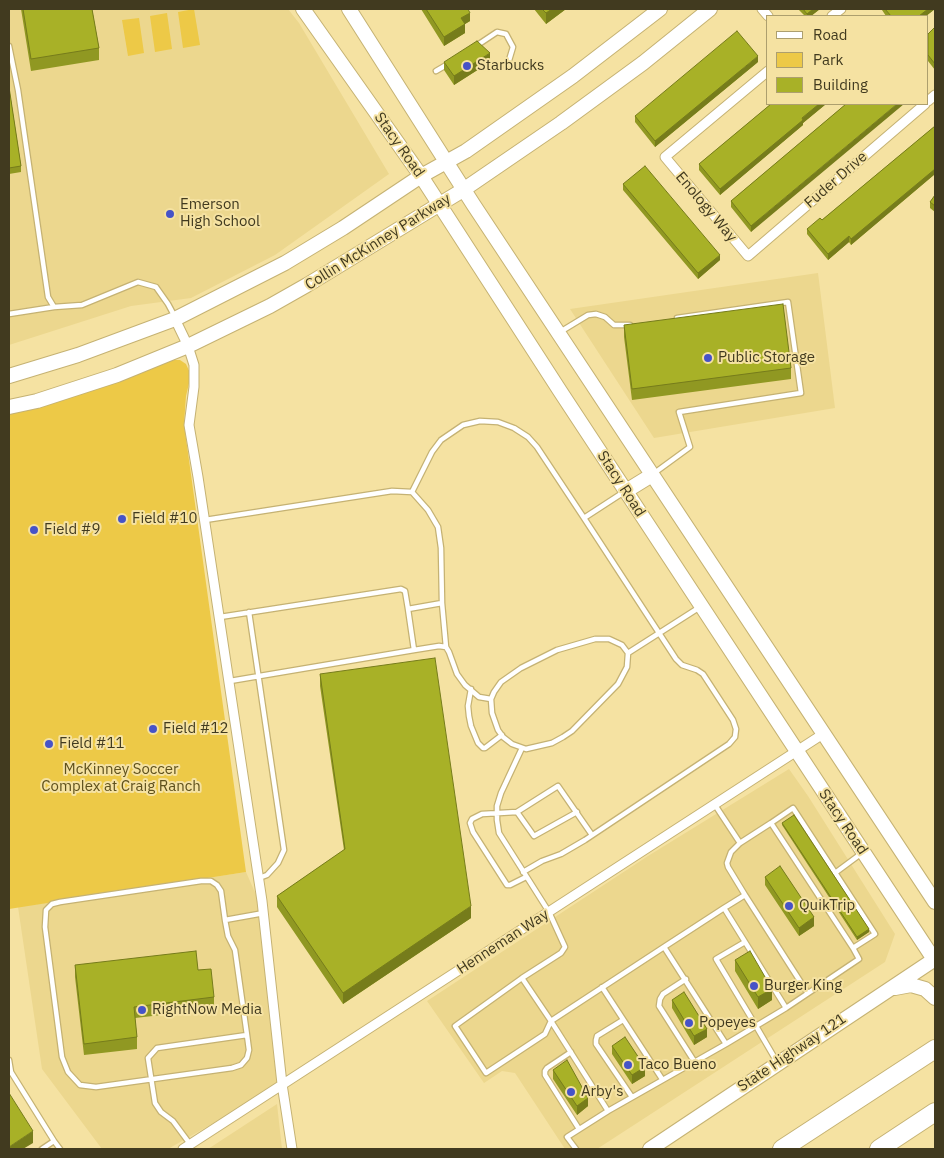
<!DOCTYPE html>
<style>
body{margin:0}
#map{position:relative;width:944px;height:1158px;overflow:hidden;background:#f5e2a2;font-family:"IBM Plex Sans",sans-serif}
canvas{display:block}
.frame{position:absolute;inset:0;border:10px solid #413a1f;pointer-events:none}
.legend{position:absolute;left:766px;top:15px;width:162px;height:90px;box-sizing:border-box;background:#f5e2a2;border:1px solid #ad9f6e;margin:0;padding:6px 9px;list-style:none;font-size:15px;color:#413a1f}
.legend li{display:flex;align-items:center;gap:10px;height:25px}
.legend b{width:25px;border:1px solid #ad9f6e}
</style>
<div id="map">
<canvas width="944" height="1158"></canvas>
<div class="frame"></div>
<ul class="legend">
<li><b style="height:6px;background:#fff"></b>Road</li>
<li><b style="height:14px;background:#edc947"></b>Park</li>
<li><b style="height:14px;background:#a8b127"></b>Building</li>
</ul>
</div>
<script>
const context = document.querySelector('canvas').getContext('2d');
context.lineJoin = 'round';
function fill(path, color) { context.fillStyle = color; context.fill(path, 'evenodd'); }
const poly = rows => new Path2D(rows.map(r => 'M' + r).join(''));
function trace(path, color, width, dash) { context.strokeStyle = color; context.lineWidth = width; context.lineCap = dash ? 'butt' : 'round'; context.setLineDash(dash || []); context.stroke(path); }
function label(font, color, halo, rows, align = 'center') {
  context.font = font + ' "IBM Plex Sans",sans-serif'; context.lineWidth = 4; context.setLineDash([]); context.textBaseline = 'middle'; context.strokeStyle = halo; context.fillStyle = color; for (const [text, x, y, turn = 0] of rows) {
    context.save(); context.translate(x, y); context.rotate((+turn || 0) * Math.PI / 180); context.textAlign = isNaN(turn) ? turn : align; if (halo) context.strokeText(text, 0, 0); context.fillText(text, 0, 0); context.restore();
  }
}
fill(poly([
 [9,9,288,9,299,23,389,174,275,255,191,298,131,306,9,345],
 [818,273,835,408,654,438,570,309],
 [789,769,808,796,895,934,885,962,597,1149,565,1149,515,1073,502,1071,484,1083,427,1001,648,856],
 [246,872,264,913,282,1084,168,1149,102,1149,42,1069,18,907],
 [277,1104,282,1149,208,1149]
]), '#ecd78e');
fill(poly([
 [194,9,200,45,183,48,178,12],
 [167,13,172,49,155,52,150,16],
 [139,18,144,53,128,56,122,20],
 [172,360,180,360,186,364,191,375,186,396,184,424,246,872,9,909,9,414,90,391]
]), '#edc947');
const lane = poly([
 [9,46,18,90,48,297,54,307,82,305,138,282,156,287,168,304,175,317],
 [476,46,497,32,506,34,513,47,507,67],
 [436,71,448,64],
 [9,314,54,307],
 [560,332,588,315,596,314,605,317,614,325,630,325],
 [653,474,690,447,679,412,801,393,788,302,677,318],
 [412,492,428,510,438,527,441,548,442,603,446,647],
 [205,520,392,491,412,492,432,452,441,440,463,425,480,421,498,422,514,428,528,437,537,447,584,518],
 [408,609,442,603],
 [249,612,284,850,278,863,267,875,259,878],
 [220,617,401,589,405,591,408,609,414,650,230,681],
 [414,650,439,646,446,647,449,652,457,674,465,685,479,697,491,699],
 [628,653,622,645,609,639,595,639,557,650,521,668,501,682,494,692,491,699,492,713,498,730,503,737,512,744,526,749,552,743,563,737,572,731,618,684,627,667,628,653,700,607],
 [471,689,468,706,469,716,471,726,478,743,483,748,485,748,502,735],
 [715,805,740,843,771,823,793,808,875,934,853,948,771,823],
 [517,812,534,836,577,812],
 [740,843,731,852,727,863,728,867,745,895],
 [523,872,542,861,561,854,585,840,729,744,735,737,736,729,733,720,703,674,697,670,682,665,676,659,584,518,624,492],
 [835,873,862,853],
 [526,877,510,885,507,885,473,832,470,823,472,819,482,814,517,812,558,786,592,835],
 [724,908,745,895,807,992],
 [225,920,221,891,217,885,211,881,201,881,60,902,52,904,46,910,45,927,62,1057,68,1072,80,1085,96,1087,232,1068,241,1065,247,1058,249,1050,247,1035],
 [664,947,551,1021,608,1111,726,1044,664,947,724,908,786,1008,756,1026,777,1062],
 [522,978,551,1021,545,1034,486,1073,455,1026,522,978],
 [522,978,561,953,565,947,549,912,499,833,497,820,497,806,501,793,522,748],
 [686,979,663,994,660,999,659,1006,694,1061],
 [602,987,662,1079],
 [786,1008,859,959,853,948],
 [623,1020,597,1036,596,1040,596,1044,632,1097],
 [726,1044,756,1026,716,959,745,942],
 [571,1052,547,1068,545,1071,545,1075,579,1129],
 [9,1060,11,1072,54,1141,42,1149],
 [54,1141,60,1149],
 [190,1144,173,1121,161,1112,155,1103,148,1058,157,1048,247,1035,235,950,228,936,225,920,264,913],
 [576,1149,567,1137,608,1111]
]);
const street = poly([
 [762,9,768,16],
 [832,16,841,9],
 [768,71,665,157,748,256,925,104],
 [928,101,935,95],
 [175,319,188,346,194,365,194,387,189,425,198,477,262,901,282,1084,292,1149],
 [183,1149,823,734]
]);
const secondary = poly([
 [303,9,421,176,560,391,935,961],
 [349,9,473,204,935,902],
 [9,376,78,355,175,319,285,263,343,228,421,176,466,151,573,76,660,9],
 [9,407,37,401,117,375,188,346,270,306,307,285,463,190,561,123,643,63,710,9],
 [626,491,652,475],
 [895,988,911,985,925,989,935,998],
 [650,1149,935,959]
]);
const highway = poly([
 [782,1149,935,1049],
 [879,1149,935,1112]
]);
trace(lane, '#c5b273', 7);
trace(street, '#c5b273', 11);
trace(secondary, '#c5b273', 16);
trace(highway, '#c5b273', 20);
trace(lane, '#fff', 4.5);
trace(street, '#fff', 9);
trace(secondary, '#fff', 14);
trace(highway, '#fff', 18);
fill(poly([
 [21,9,92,9,99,48,99,60,31,71],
 [421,9,468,9,470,21,465,24,465,33,444,46],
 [534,9,566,9,546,24],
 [798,9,820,9,811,16,805,16],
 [882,9,935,9,926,16,886,16,882,10],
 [935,27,935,70,928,61,928,34],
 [444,62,490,62,454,85,444,70],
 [758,62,655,147,635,122,635,116],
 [9,87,21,166,21,172,9,174],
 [771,104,826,104,803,123,803,125,720,195,699,170,699,164],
 [846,104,751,232,731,207,731,201],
 [935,126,935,174,851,245,849,242,828,260,807,234,807,229,822,220],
 [623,184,720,260,698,279,623,190],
 [935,195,935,212,930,208,930,202],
 [624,325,791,368,791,379,632,400,624,337],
 [320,674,471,918,343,1004,277,907,277,896,344,850,320,686],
 [782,823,869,932,857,940,782,825],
 [765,877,814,926,799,936,765,885],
 [735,960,772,1000,758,1009,735,971],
 [75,965,198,970,214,997,214,1009,135,1018,137,1037,137,1049,84,1055,75,977],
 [672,1000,707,1037,694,1045,672,1008],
 [612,1046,645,1076,632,1084,612,1054],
 [553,1070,588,1106,577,1115,553,1079]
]), '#909822');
fill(poly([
 [552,9,566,9,546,24,546,13],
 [813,9,820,9,811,16,807,16,807,14],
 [928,9,935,9,926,16,919,16],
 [470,13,470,21,465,24,465,33,444,46,444,37,461,18],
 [490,53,490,62,454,85,454,76],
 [758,56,758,62,655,147,655,141],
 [819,104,826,104,803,123,803,125,720,195,720,189],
 [897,104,904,104,751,232,751,226],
 [935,169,935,174,851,245,851,239],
 [849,236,849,242,828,260,828,254],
 [720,255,720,260,698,279,698,273],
 [471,906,471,918,343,1004,343,993],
 [814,917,814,926,799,936,799,928],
 [869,929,869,932,857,940,857,937],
 [772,989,772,1000,758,1009,758,997],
 [707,1029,707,1037,694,1045,694,1036],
 [645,1067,645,1076,632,1084,632,1075],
 [588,1098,588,1106,577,1115,577,1106],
 [33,1131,33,1143,23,1149,9,1149,9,1147]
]), '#767c1b');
const building = poly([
 [23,9,92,9,99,48,31,59,23,9],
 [426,9,468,9,470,13,461,18,465,24,444,37,426,9],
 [542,9,552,9,546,13,542,9],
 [803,9,813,9,807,14,803,9],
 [885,9,928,9,919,16,891,16,885,9],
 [935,27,935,64,928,55,928,34,935,27],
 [737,31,758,56,655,141,635,116,737,31],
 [477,41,490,53,454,76,444,62,477,41],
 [9,87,21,166,9,168,9,87],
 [771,104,819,104,802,118,803,120,720,189,699,164,771,104],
 [846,104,897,104,751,226,731,201,846,104],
 [935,126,935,169,851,239,849,236,828,254,807,229,820,218,822,220,935,126],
 [645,166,720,255,698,273,623,184,645,166],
 [935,195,935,206,930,202,935,195],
 [783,304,791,368,632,389,624,325,783,304],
 [435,658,471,906,343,993,277,896,345,849,320,674,435,658],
 [794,815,869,929,857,937,782,823,794,815],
 [780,866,814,917,799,928,765,877,780,866],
 [196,951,198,970,211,969,214,997,134,1007,137,1037,84,1044,75,965,196,951],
 [750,951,772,989,758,997,735,960,750,951],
 [684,992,707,1029,694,1036,672,1000,684,992],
 [625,1037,645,1067,632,1075,612,1046,625,1037],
 [567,1060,588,1098,577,1106,553,1070,567,1060],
 [9,1093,33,1131,9,1147,9,1093]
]);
fill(building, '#a8b127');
trace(building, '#767c1b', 1);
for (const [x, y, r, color] of [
 [467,66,5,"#4653c7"],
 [170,214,5,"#4653c7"],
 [708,358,5,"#4653c7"],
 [122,519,5,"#4653c7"],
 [34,530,5,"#4653c7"],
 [153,729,5,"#4653c7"],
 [49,744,5,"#4653c7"],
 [789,906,5,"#4653c7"],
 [754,986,5,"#4653c7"],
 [142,1010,5,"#4653c7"],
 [689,1023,5,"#4653c7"],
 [628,1065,5,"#4653c7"],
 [571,1092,5,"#4653c7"]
]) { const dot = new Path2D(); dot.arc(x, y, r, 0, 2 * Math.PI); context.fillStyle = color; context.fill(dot); trace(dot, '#f5e2a2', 2); }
label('15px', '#413a1f', '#f5e2a2', [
 ["Starbucks",477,66],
 ["Emerson",180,205],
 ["High School",180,222],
 ["Public Storage",718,358],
 ["Field #10",132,519],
 ["Field #9",44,530],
 ["Field #12",163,729],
 ["Field #11",59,744],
 ["QuikTrip",799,906],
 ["Burger King",764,986],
 ["RightNow Media",152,1010],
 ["Popeyes",699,1023],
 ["Taco Bueno",638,1065],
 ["Arby's",581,1092]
], 'left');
label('15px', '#413a1f', '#f5e2a2', [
 ["Stacy Road",399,145,55],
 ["Fuder Drive",836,180,-41],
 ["Enology Way",706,207,50],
 ["Collin McKinney Parkway",378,242,-32],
 ["Stacy Road",621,484,57],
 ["Stacy Road",843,822,56],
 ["Henneman Way",503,942,-33],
 ["State Highway 121",792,1053,-34]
]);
label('15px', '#5e501c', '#f5e2a2', [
 ["McKinney Soccer",121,770],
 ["Complex at Craig Ranch",121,787]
]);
</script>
